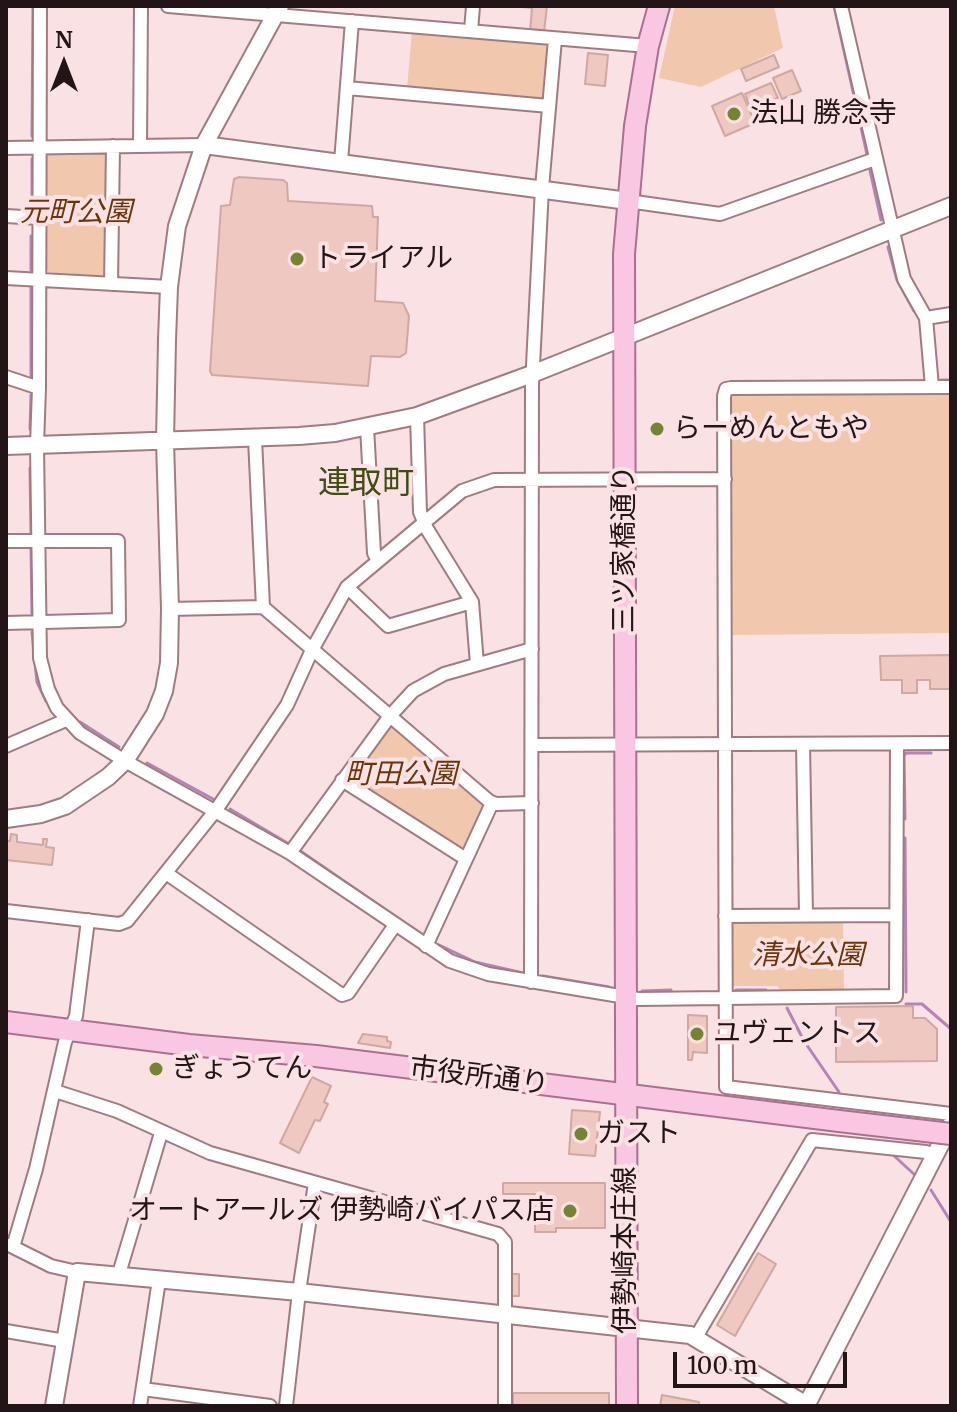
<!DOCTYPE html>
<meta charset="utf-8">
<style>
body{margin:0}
#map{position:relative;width:957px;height:1412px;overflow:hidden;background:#fae1e4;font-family:Merriweather,serif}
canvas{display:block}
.frame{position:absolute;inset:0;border:8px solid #231517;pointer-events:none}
.north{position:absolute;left:24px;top:24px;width:80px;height:80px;-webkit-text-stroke:6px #fae1e4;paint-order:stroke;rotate:0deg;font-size:22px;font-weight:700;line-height:32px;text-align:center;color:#231517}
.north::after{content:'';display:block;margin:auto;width:28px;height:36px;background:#231517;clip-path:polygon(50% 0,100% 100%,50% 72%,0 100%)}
.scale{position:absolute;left:673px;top:1352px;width:174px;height:36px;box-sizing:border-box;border:4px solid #231517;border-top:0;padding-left:10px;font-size:24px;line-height:28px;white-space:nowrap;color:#231517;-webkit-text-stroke:6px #fae1e4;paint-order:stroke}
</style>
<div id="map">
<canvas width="957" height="1412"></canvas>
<div class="frame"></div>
<div class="north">N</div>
<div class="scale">100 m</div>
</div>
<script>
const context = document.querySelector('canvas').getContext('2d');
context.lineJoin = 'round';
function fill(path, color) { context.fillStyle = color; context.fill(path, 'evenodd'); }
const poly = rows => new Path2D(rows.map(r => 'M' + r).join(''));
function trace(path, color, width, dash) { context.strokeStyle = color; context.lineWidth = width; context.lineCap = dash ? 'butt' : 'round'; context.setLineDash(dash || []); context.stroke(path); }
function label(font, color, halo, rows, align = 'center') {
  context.font = font + ' Merriweather,"Noto Sans JP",serif'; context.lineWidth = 8; context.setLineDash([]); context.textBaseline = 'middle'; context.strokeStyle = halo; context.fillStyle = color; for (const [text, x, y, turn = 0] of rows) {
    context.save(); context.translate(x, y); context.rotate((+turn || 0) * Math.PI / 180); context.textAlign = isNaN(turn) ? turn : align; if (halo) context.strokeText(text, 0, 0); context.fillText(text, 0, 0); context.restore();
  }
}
fill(poly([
 [675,6,774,6,783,48,701,87,659,78],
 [412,31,544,44,548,48,546,95,540,99,407,88],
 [49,154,105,154,107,156,106,273,102,276,49,272,45,269,46,157],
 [735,394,951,394,951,633,731,635,731,397],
 [393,726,482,803,483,810,465,849,460,849,353,782,353,777,387,727],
 [734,922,843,922,844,993,782,992,777,986,731,986,731,926]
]), '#f1c7ad');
trace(poly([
 [834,6,868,159],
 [32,136,33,6],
 [869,166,881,220],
 [32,210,32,159],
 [888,247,897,280,914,311],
 [31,270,31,236],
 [921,328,924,367],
 [31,376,31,287],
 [941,380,951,380],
 [30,429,31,395],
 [30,468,31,534],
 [31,545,32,614],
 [32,632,37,682,46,701],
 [80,722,119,747],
 [147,763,213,799],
 [230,809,289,844],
 [905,819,904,756,906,753,931,753],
 [905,838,906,992],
 [296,848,421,934],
 [439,945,475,962,523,973],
 [543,976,609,987],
 [736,990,766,990],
 [642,991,671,990],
 [906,1004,922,1004,951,1029],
 [787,1008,804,1041,839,1092],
 [891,1153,916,1176],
 [931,1190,951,1222]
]), '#b385b6', 3);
const building = poly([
 [513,6,547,6,544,32,530,31,532,8,513,6],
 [588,53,608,55,605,86,585,84,588,53],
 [774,55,779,67,746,81,741,69,774,55],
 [792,70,801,91,782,99,773,78,792,70],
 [771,83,778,98,751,109,745,94,771,83],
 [742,93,755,123,725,136,712,106,742,93],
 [239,177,283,180,287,183,288,201,372,206,373,217,378,217,375,301,403,303,409,316,406,353,400,357,371,356,368,386,212,375,210,371,221,206,230,205,234,179,239,177],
 [951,655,951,689,930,689,930,680,917,680,917,693,902,693,902,680,881,680,880,656,951,655],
 [11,834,17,835,17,842,43,845,43,839,47,839,46,847,54,848,52,865,6,860,6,841,10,841,11,834],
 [913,1006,913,1018,925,1018,937,1029,937,1061,836,1062,836,1007,913,1006],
 [688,1015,707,1016,707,1053,693,1052,692,1060,688,1060,688,1015],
 [363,1034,387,1037,387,1041,391,1042,390,1048,358,1043,363,1034],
 [312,1077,331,1086,324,1102,328,1104,320,1121,315,1120,299,1153,280,1143,312,1077],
 [572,1110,600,1112,595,1156,569,1154,572,1110],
 [503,1183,605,1183,605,1228,556,1228,556,1232,535,1232,535,1194,503,1194,503,1183],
 [758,1253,776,1264,735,1336,717,1325,758,1253],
 [511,1274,519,1274,519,1296,511,1296,511,1274],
 [513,1393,609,1393,609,1406,513,1406,513,1393],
 [662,1395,699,1402,699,1406,660,1406,662,1395]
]);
fill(building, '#efc8c1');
trace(building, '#cea8a1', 2);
const minor = poly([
 [40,6,39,388,37,445,40,658,48,689,57,708,80,733,125,761,290,853,450,961,488,974,638,999,896,996,897,744],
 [168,6,648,46],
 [841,6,904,279,926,318,932,387],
 [471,31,473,6],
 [347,88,549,106],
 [140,145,141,6],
 [6,148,204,145],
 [341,162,352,21],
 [628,201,720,214,875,159],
 [6,216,39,218],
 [6,278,169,287],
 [111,284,113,146],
 [926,318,951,314],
 [6,377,39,388],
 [951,387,731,388,726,389,724,396,726,1087,951,1114],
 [417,416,420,512,427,529,472,602,477,664],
 [367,427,374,553,378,561],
 [255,439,263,607],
 [6,541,118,541,119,620,6,623],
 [347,587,388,626,472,602],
 [170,609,263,607,489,801,496,804,532,803],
 [803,744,806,915],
 [533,745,951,743],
 [6,746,66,720],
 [342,780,466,859],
 [290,853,390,716,413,691,444,674,532,649],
 [166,873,342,995,348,993,395,925],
 [6,911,119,924,127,921,216,810,287,705,312,650,347,587,462,491,494,480,725,479],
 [725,916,896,915],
 [426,946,492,803],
 [531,982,532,385,542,188,555,39],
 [55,1091,117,1111,210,1153,498,1234,505,1242,505,1406],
 [9,1245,51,1266,77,1272],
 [13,1247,36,1169,65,1042,76,1016,88,920],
 [118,1277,161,1133],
 [6,1331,65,1341],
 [696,1337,812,1140,926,1152,936,1156],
 [143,1389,270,1406],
 [140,1406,159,1280],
 [286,1406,299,1292,315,1183]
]);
const tertiary = poly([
 [204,145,628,201],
 [6,446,299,436,335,433,417,416,532,374,951,206],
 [6,819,41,814,65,806,108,777,125,761,155,714,164,691,169,663,170,609,165,441,167,340,169,287,177,226,204,145,280,6],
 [54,1406,77,1272,299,1292,690,1335,808,1406],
 [806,1406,950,1126]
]);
const primary = poly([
 [6,1022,189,1045,316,1056,839,1121],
 [627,1406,624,254,635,126,648,46,659,6]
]);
trace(minor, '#a07c81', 16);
trace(tertiary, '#a07c81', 20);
trace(primary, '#ac708f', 24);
trace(minor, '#fff', 12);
trace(tertiary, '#fff', 16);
trace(primary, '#fac7e2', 20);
const primaryBridge = poly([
 [839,1121,951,1134]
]);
trace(primaryBridge, '#ac708f', 24, []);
trace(primaryBridge, '#fac7e2', 20);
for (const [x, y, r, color] of [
 [734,114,8,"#758433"],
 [297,259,8,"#758433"],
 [657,429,8,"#758433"],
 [697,1034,8,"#758433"],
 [156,1069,8,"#758433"],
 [581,1134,8,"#758433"],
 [570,1211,8,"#758433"]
]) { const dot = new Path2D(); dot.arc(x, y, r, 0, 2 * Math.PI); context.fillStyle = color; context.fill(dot); trace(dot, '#fae1e4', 3); }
label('28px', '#231517', '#fae1e4', [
 ["法山 勝念寺",750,114],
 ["トライアル",313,259],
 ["らーめんともや",673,429],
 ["ユヴェントス",713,1034],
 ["ぎょうてん",172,1069],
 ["ガスト",597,1134],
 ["オートアールズ 伊勢崎バイパス店",554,1211,"right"]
], 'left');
label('italic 28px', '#6c3509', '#fae1e4', [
 ["元町公園",76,213],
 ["町田公園",401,775],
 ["清水公園",808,956]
]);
label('28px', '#231517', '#fae1e4', [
 ["三ツ家橋通り",625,549,-90],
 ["市役所通り",479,1077,7],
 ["伊勢崎本庄線",626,1250,-90]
]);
label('32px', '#414c12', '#fae1e4', [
 ["連取町",366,484]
]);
</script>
